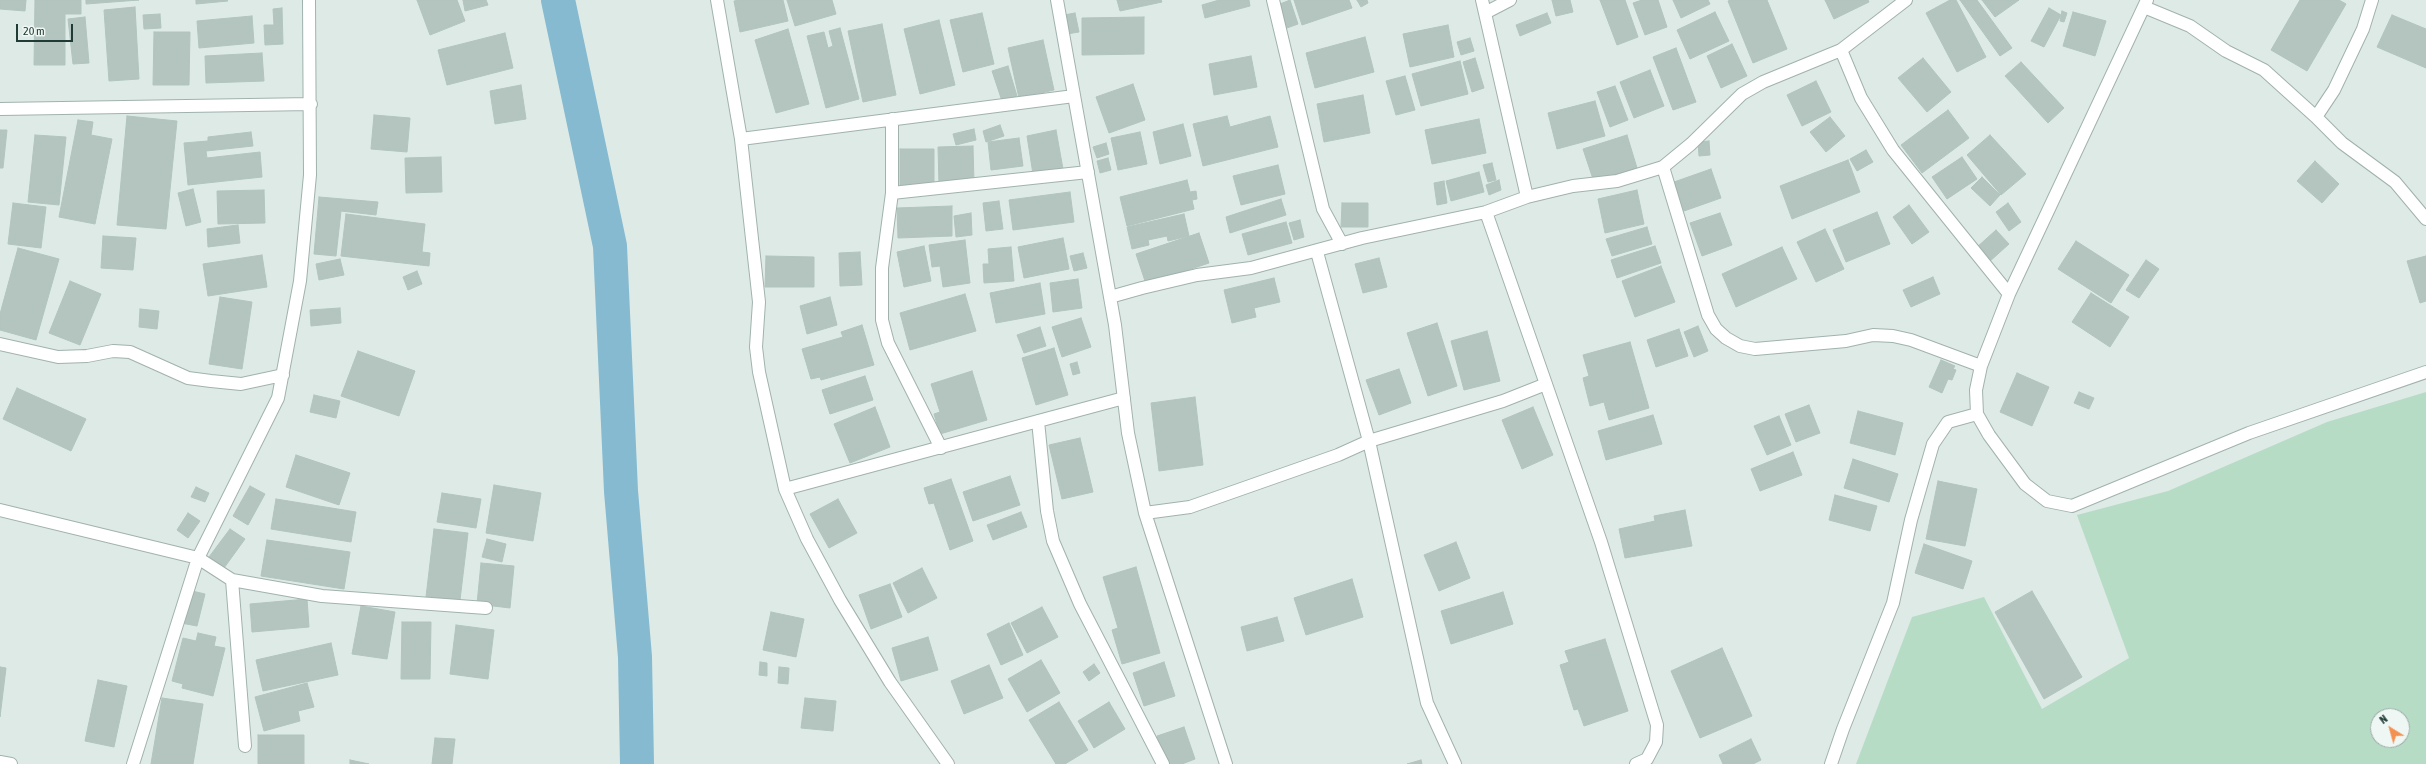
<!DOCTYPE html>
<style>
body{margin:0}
#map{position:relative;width:2426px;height:764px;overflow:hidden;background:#deeae6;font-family:"Asap Condensed",sans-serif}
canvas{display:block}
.north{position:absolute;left:2370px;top:708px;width:40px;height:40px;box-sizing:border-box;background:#eff7f4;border:1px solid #9caba8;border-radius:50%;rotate:323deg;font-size:11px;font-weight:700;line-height:16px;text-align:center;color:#203a36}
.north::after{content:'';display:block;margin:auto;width:14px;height:18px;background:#f39153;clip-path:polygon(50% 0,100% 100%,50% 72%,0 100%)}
.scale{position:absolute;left:16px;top:24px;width:57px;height:18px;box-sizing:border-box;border:2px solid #203a36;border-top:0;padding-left:5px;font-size:12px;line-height:14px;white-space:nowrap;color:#203a36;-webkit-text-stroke:3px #eff7f4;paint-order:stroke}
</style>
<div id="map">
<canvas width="2426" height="764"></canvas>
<div class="north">N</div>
<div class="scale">20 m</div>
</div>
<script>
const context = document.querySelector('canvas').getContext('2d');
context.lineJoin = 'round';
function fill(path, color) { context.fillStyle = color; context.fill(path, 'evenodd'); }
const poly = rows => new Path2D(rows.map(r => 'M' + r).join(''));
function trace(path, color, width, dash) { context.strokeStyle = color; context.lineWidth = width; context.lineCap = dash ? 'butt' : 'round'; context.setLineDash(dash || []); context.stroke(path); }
fill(poly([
 [2426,392,2426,764,1856,764,1912,617,1984,597,2042,709,2129,658,2077,515,2168,491,2327,422],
 [2378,716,2402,716,2402,740,2378,740]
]), '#b7dcc6');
trace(poly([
 [558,0,610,246,621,491,635,657,637,764]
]), '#85bad0', 34);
const building = poly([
 [0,0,26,0,25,11,0,9,0,0],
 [35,0,81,0,81,14,65,14,65,65,34,65,35,0],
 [86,0,139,0,86,4,86,0],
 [196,0,227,0,228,1,196,4,196,0],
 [417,0,457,0,465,21,430,35,417,0],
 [463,0,486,0,488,5,465,11,463,0],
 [740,0,783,0,788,21,740,32,734,1,740,0],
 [787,0,832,0,836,14,795,26,787,0],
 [1117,0,1161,0,1162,2,1120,11,1117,0],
 [1219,0,1249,0,1250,6,1205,18,1202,5,1219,0],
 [1290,0,1298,24,1287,28,1280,4,1290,0],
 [1294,0,1349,0,1352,8,1302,25,1294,0],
 [1357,0,1367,0,1368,3,1361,7,1357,0],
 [1552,0,1570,0,1573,12,1556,16,1552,0],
 [1600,0,1625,0,1638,37,1617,45,1600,0],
 [1642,0,1658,0,1667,27,1645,35,1633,3,1642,0],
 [1673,0,1708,0,1710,4,1681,18,1673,0],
 [1731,0,1767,0,1787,49,1753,63,1728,1,1731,0],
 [1825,0,1868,0,1869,2,1834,19,1825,0],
 [1950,0,1956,0,1986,57,1957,72,1926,13,1950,0],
 [1960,0,1977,0,2012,48,2000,56,1960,0],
 [1982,0,2019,0,1995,17,1982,0],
 [2300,0,2339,0,2346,4,2307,71,2271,50,2300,0],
 [135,7,139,79,109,81,104,10,135,7],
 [282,8,283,44,265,45,264,25,274,25,273,9,282,8],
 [2049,8,2061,15,2044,47,2031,41,2049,8],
 [2062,11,2067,13,2064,22,2060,21,2062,11],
 [1715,12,1729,41,1690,59,1677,30,1715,12],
 [2073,12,2106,21,2095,56,2063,46,2073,12],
 [982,13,994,64,963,72,950,20,982,13],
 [1075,13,1079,32,1067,34,1064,15,1075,13],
 [1547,13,1551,23,1520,36,1516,25,1547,13],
 [160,14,161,28,144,29,143,15,160,14],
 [2392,15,2426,29,2426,68,2377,47,2392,15],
 [252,16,254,43,199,48,197,21,252,16],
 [85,17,89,63,73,64,68,19,85,17],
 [1144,17,1144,54,1082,55,1082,18,1144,17],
 [939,20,955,85,920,94,904,29,939,20],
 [882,24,896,95,863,102,848,31,882,24],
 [1448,25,1454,57,1410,67,1403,34,1448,25],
 [840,28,859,99,826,108,807,36,824,32,828,48,833,46,829,31,840,28],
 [788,29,809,104,776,113,755,40,788,29],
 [154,32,190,32,189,85,153,85,154,32],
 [505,33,513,68,447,85,438,50,505,33],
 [1365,37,1374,72,1315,88,1306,53,1365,37],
 [1470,38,1474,51,1461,55,1457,42,1470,38],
 [1043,40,1054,90,1019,98,1008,48,1043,40],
 [1732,44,1747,76,1721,88,1707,56,1732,44],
 [1676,48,1696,102,1673,110,1653,57,1676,48],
 [262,53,264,81,206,83,205,56,262,53],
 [1251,56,1257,87,1214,95,1209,64,1251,56],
 [1475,58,1484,88,1472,92,1463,62,1475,58],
 [1923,58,1951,92,1927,112,1898,78,1923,58],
 [1460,61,1468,94,1421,106,1412,74,1460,61],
 [2021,62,2064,108,2048,123,2005,76,2021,62],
 [1008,66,1017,96,1002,101,992,71,1008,66],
 [1650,70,1664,106,1634,118,1620,82,1650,70],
 [1405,76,1415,110,1396,115,1386,81,1405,76],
 [1816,81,1831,112,1802,126,1787,95,1816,81],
 [1133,84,1145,120,1109,133,1096,97,1133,84],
 [521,85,526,119,495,124,490,91,521,85],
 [1615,86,1628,120,1610,127,1597,92,1615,86],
 [1363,95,1370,133,1324,142,1317,104,1363,95],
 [1595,101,1605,136,1557,149,1548,113,1595,101],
 [1948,110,1969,138,1922,173,1901,145,1948,110],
 [374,115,410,118,407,152,371,149,374,115],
 [127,116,177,121,166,229,117,225,127,116],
 [1227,116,1230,127,1270,116,1278,147,1203,166,1193,124,1227,116],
 [1830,117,1845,136,1826,152,1810,132,1830,117],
 [1479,119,1486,153,1432,164,1425,130,1479,119],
 [78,120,93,122,91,135,112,139,95,224,59,217,78,120],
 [1183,124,1191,156,1160,164,1153,132,1183,124],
 [1000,125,1004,136,986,142,983,131,1000,125],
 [974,129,976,140,956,145,953,134,974,129],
 [0,130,7,130,3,168,0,168,0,130],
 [1056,130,1063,169,1033,174,1027,136,1056,130],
 [251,132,253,146,206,151,207,158,260,152,262,177,188,185,184,143,208,141,208,137,251,132],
 [1140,132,1147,164,1118,170,1111,138,1140,132],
 [35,135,66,137,59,205,28,202,35,135],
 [1627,135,1637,168,1594,182,1583,149,1627,135],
 [1990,135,2026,174,2001,195,1967,155,1990,135],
 [1019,138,1023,166,991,170,988,142,1019,138],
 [1709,141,1710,155,1699,156,1698,142,1709,141],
 [1106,143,1109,154,1097,158,1093,147,1106,143],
 [973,146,974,183,939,185,938,147,973,146],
 [900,149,934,149,934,184,900,185,900,149],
 [1866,150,1873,162,1857,171,1850,159,1866,150],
 [441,157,442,192,406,193,405,158,441,157],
 [1962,157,1977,179,1947,199,1932,177,1962,157],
 [1108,158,1111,170,1100,173,1097,161,1108,158],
 [1848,160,1860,192,1792,219,1780,186,1848,160],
 [2315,161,2339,184,2322,203,2297,181,2315,161],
 [1492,163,1496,180,1488,182,1483,165,1492,163],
 [1278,165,1285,194,1241,205,1233,176,1278,165],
 [1711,169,1721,198,1684,211,1674,182,1711,169],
 [1479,172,1484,192,1451,201,1446,181,1479,172],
 [1982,177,2000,195,1990,206,1971,188,1982,177],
 [1187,180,1190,192,1196,191,1197,199,1192,200,1194,209,1127,226,1120,197,1187,180],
 [1499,180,1501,190,1489,195,1486,185,1499,180],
 [1444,181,1447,203,1437,205,1434,183,1444,181],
 [193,189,201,222,186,226,178,193,193,189],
 [264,190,265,223,218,224,217,191,264,190],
 [1637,190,1644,224,1605,233,1598,199,1637,190],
 [1070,192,1074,222,1013,230,1009,200,1070,192],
 [319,197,378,202,376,215,341,211,336,256,314,254,319,197],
 [1281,199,1286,215,1230,233,1226,217,1281,199],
 [999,201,1003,229,986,231,983,203,999,201],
 [13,203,46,207,41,248,8,244,13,203],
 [1342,203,1368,203,1368,227,1341,227,1342,203],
 [2008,203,2021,222,2009,231,1996,212,2008,203],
 [1909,205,1929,232,1912,244,1893,217,1909,205],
 [952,206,952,236,898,238,897,208,952,206],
 [1877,212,1890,244,1846,262,1833,230,1877,212],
 [971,213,972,235,956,237,954,216,971,213],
 [1720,213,1732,245,1702,256,1690,223,1720,213],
 [346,214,425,224,422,252,430,253,429,266,341,256,346,214],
 [1184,214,1189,236,1168,241,1167,236,1148,240,1149,245,1132,249,1127,227,1184,214],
 [1300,220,1304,237,1294,240,1289,223,1300,220],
 [1286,222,1292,243,1248,255,1242,234,1286,222],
 [238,225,240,243,208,247,207,229,238,225],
 [1647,227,1652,244,1612,256,1606,239,1647,227],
 [1825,229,1844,269,1816,282,1797,242,1825,229],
 [1996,230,2009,244,1989,262,1976,248,1996,230],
 [1199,233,1209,263,1146,284,1136,254,1199,233],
 [103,236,136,238,133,270,101,268,103,236],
 [1063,238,1069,269,1024,278,1018,247,1063,238],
 [965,240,970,283,943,287,940,266,932,267,929,245,965,240],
 [2076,241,2129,275,2111,303,2058,269,2076,241],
 [924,246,931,281,904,287,897,252,924,246],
 [1655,246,1661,263,1617,278,1611,260,1655,246],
 [1011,247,1014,281,984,283,983,264,989,264,988,249,1011,247],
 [1782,247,1797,279,1736,307,1722,274,1782,247],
 [18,248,59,259,36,340,0,330,0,314,18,248],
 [860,252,862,285,840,286,839,253,860,252],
 [1083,253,1087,268,1074,271,1070,256,1083,253],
 [262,255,267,287,208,296,203,264,262,255],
 [766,256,814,257,814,287,765,287,766,256],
 [2426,256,2426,301,2420,303,2407,261,2426,256],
 [1379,258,1387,287,1363,293,1355,264,1379,258],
 [340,259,344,275,319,280,316,264,340,259],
 [2146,260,2159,269,2139,298,2126,290,2146,260],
 [1661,266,1675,302,1635,317,1622,281,1661,266],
 [417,271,422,284,408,290,403,277,417,271],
 [1933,277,1940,294,1911,307,1903,290,1933,277],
 [1274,278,1280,302,1254,308,1256,317,1232,323,1224,290,1274,278],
 [1078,279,1082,308,1053,312,1050,283,1078,279],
 [70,281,101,294,80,345,49,333,70,281],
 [1040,283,1045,314,996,323,990,293,1040,283],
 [2091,293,2129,317,2110,347,2072,322,2091,293],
 [965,294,976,331,910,350,900,313,965,294],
 [220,297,252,302,242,369,209,364,220,297],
 [830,297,837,325,807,334,800,306,830,297],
 [340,308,341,323,311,326,310,310,340,308],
 [140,309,159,311,157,329,139,327,140,309],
 [1081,318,1091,347,1062,357,1052,327,1081,318],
 [1437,323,1457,386,1428,396,1407,333,1437,323],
 [862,325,874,365,821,380,820,377,811,379,802,349,843,337,841,332,862,325],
 [1698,326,1708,351,1694,357,1684,332,1698,326],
 [1040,327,1046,346,1024,353,1017,335,1040,327],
 [1679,329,1688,356,1656,367,1647,340,1679,329],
 [1487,331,1500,381,1464,390,1451,341,1487,331],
 [1630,342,1649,408,1609,420,1604,402,1590,406,1583,378,1589,376,1583,355,1630,342],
 [1054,348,1068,395,1036,405,1022,358,1054,348],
 [358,351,415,371,399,416,341,396,358,351],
 [1941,360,1955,366,1953,369,1956,370,1952,380,1948,379,1942,393,1929,387,1941,360],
 [1077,362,1080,373,1073,375,1070,364,1077,362],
 [1399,369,1411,403,1379,415,1366,380,1399,369],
 [972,371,987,420,940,434,934,414,940,412,931,384,972,371],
 [2017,373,2049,387,2032,426,2000,412,2017,373],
 [865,376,873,400,830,414,822,390,865,376],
 [17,388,86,419,71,451,3,419,17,388],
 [2079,392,2094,398,2089,409,2074,403,2079,392],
 [314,395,340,401,336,418,310,412,314,395],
 [1195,397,1203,465,1159,471,1151,403,1195,397],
 [1809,405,1820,433,1796,442,1785,414,1809,405],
 [875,407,890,447,850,463,834,424,875,407],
 [1533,407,1553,455,1522,469,1502,420,1533,407],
 [1858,411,1903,423,1895,455,1850,443,1858,411],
 [1653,415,1662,444,1606,460,1598,431,1653,415],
 [1779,416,1791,445,1767,455,1754,426,1779,416],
 [1080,438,1093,492,1062,499,1049,445,1080,438],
 [1793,452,1802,475,1760,491,1751,469,1793,452],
 [296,455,350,473,339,505,286,487,296,455],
 [1853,459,1898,474,1889,502,1844,488,1853,459],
 [1010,476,1020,505,973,521,963,492,1010,476],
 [951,479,973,541,950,550,934,503,929,504,924,488,951,479],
 [1938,481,1977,489,1965,546,1926,539,1938,481],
 [494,485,541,493,533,541,486,533,494,485],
 [250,486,265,494,248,525,233,516,250,486],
 [196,487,209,493,205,502,191,497,196,487],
 [442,493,481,499,476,528,437,522,442,493],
 [1835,495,1877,506,1870,531,1829,520,1835,495],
 [276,499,356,512,351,542,271,529,276,499],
 [838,499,857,533,829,548,810,514,838,499],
 [1685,510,1692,546,1625,558,1619,529,1655,521,1654,516,1685,510],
 [1021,512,1027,527,993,540,987,525,1021,512],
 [188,513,200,521,188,538,177,530,188,513],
 [230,529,245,539,224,568,209,557,230,529],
 [434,529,468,533,460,600,426,597,434,529],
 [487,539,506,544,502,562,482,557,487,539],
 [267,540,350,552,344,589,261,576,267,540],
 [1456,542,1470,578,1439,591,1424,555,1456,542],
 [1924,544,1972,561,1963,589,1915,573,1924,544],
 [481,563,514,566,510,608,477,604,481,563],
 [1136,567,1160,653,1122,664,1112,630,1118,628,1103,577,1136,567],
 [922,568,937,598,908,613,893,583,922,568],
 [1352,579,1363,617,1306,635,1294,598,1352,579],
 [890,584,902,617,871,629,859,595,890,584],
 [188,590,205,594,197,626,181,623,188,590],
 [2032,591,2082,677,2044,699,1995,612,2032,591],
 [1503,592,1513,624,1451,644,1441,611,1503,592],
 [307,599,309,627,252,632,250,604,307,599],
 [361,606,395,612,387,659,352,654,361,606],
 [1042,607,1058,637,1027,653,1011,623,1042,607],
 [771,612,804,619,796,657,763,650,771,612],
 [1277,617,1284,641,1247,651,1241,627,1277,617],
 [402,622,431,622,430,679,401,679,402,622],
 [1009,623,1023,655,1001,665,987,634,1009,623],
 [456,625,494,630,488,679,450,674,456,625],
 [198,633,216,637,214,646,225,648,213,696,182,688,183,684,172,681,183,638,196,641,198,633],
 [928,637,938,670,901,681,892,648,928,637],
 [1605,639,1628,711,1584,726,1578,709,1574,710,1560,665,1569,662,1565,651,1605,639],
 [331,643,338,675,263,691,256,660,331,643],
 [1722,648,1752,716,1700,738,1671,671,1722,648],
 [1041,660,1060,693,1027,712,1008,679,1041,660],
 [760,662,767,663,767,676,759,675,760,662],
 [1164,662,1175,696,1144,706,1133,673,1164,662],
 [1094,664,1100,673,1089,681,1083,672,1094,664],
 [989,665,1003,698,964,714,951,681,989,665],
 [0,667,6,668,0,717,0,667],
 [779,667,789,668,788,684,778,683,779,667],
 [98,680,127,686,114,747,85,741,98,680],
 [307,683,314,707,298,711,300,721,264,731,255,697,307,683],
 [162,698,203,704,193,764,151,764,162,698],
 [805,698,836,701,833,731,801,728,805,698],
 [1059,702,1088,750,1065,764,1056,764,1029,720,1059,702],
 [1109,702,1125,729,1094,748,1078,721,1109,702],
 [1184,727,1195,759,1182,764,1167,764,1157,736,1184,727],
 [258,735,304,735,304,764,258,764,258,735],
 [435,738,455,739,452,764,432,764,435,738],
 [1751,739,1761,760,1753,764,1723,764,1719,755,1751,739],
 [350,760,369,764,350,764,350,760],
 [1421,760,1422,764,1407,764,1421,760]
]);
fill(building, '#b4c5c0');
trace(building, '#b1c4be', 1);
const minor = poly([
 [717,0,741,139,759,302,756,347,759,372,785,489,807,539,840,600,890,682,948,764],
 [1057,0,1115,325,1128,433,1145,513,1226,764],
 [1273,0,1323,209,1342,244],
 [1482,0,1527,197],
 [2147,0,2009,294,1981,366,1976,390,1977,414,1989,435,2025,484,2047,501,2072,506,2249,433,2426,372],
 [2144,7,2190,26,2226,51,2264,70,2316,117,2342,143,2395,182,2426,219],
 [1485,13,1510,0],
 [1841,50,1861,98,1893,150,2009,294],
 [0,109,311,104],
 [2316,117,2334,90,2363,29,2372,0],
 [892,119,892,193,882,268,882,320,888,343,941,448],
 [741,139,1074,96],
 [1663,167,1708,315,1716,329,1726,338,1740,346,1755,349,1846,341,1873,335,1893,336,1911,340,1981,366],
 [892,193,1088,172],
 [1486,212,1601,542,1657,725,1656,742,1647,759,1636,764],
 [1317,252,1369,441,1427,703,1455,764],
 [1110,297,1142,288,1197,275,1251,268,1362,238,1486,212,1527,197,1573,186,1617,181,1663,167,1691,144,1742,94,1763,82,1841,50,1906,0],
 [0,344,58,357,87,356,113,351,130,352,188,378,211,381,241,384,283,375],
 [1038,421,1047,511,1053,541,1080,604,1163,764],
 [785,489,1124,398],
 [0,510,198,558,232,580,322,596,486,608],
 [1145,513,1190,507,1338,455,1369,441,1503,401,1546,384],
 [232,580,245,746],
 [0,762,11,764],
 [133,764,198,558,278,398,300,281,310,175,309,0],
 [1831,764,1843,729,1893,603,1911,520,1933,444,1948,422,1977,414]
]);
trace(minor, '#a1b2ae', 14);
trace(minor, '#fff', 12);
</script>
